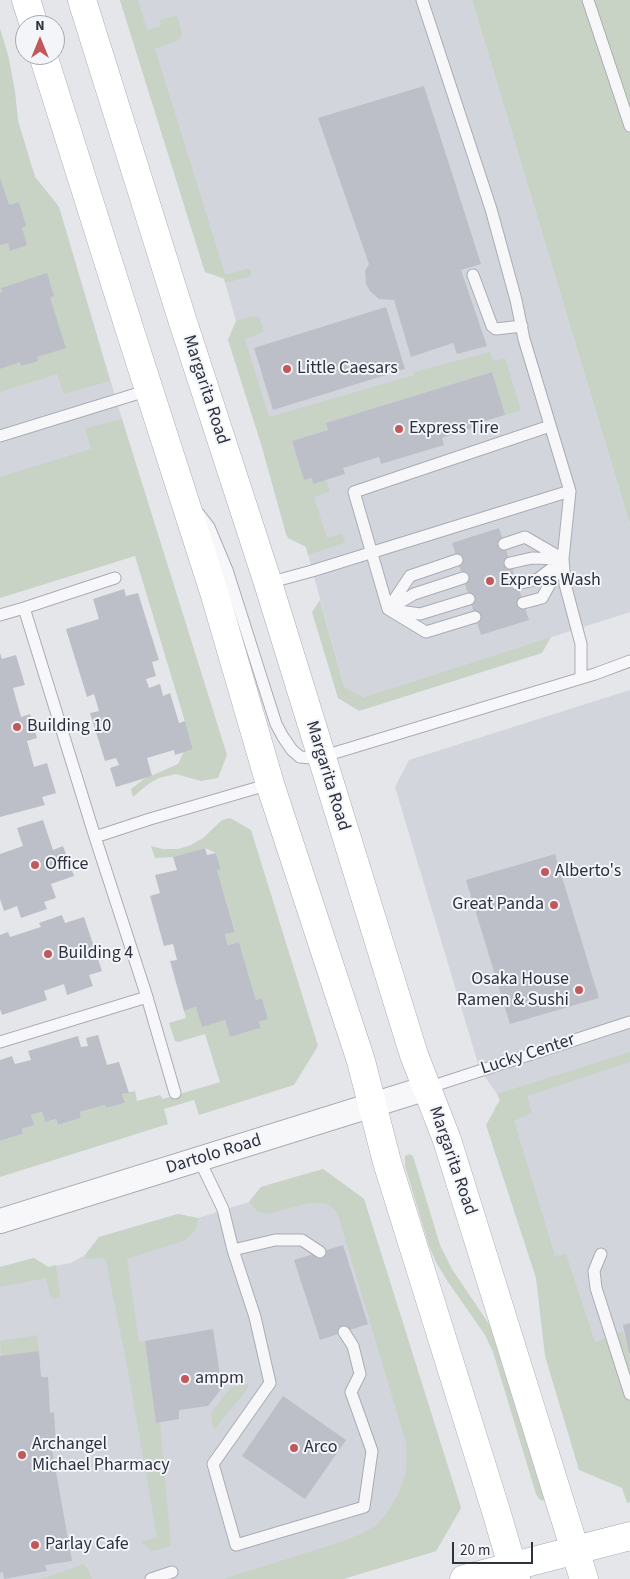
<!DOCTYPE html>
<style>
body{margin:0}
#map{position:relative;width:630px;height:1579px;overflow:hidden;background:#e4e6ea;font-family:"Source Sans 3",sans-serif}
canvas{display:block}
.north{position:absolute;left:15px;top:15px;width:50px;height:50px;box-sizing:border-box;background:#f4f5f8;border:1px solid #a4a7af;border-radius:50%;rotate:0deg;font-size:14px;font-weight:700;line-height:20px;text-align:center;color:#2d3241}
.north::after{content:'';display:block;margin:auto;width:18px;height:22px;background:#c1585a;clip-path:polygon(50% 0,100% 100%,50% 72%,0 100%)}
.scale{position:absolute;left:452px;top:1542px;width:81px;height:22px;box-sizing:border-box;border:2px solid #2d3241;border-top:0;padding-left:6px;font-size:15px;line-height:18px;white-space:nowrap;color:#2d3241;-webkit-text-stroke:4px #f4f5f8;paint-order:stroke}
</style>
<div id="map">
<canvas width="630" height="1579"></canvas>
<div class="north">N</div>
<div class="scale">20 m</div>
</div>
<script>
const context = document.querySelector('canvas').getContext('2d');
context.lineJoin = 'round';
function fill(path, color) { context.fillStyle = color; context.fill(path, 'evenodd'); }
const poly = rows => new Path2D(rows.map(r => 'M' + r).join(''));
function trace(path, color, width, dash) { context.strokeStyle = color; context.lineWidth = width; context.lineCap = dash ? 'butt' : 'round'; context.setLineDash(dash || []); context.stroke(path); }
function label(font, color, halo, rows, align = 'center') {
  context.font = font + ' "Source Sans 3",sans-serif'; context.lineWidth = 4; context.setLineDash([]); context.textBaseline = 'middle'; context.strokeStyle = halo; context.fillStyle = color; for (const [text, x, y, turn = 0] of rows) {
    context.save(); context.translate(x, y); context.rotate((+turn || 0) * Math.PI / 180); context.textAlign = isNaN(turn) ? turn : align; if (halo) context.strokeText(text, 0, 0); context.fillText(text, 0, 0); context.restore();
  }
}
fill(poly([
 [120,0,472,0,630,525,630,612,364,697,344,687,306,547,228,340,236,321,224,279,205,272],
 [0,29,8,55,15,92,18,121,35,177,59,207,135,463,0,503],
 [630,690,630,1446,494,1109,500,1100,497,1094,480,1070,395,787,409,760],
 [323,1169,364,1199,461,1508,436,1551,343,1579,0,1579,0,1267,34,1258,48,1267,71,1263,85,1255,99,1237,178,1214,198,1218,249,1202,261,1187]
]), '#d2d5dc');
fill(poly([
 [120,0,138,0,147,30,161,26,160,20,177,15,181,30,182,35,180,39,177,41,155,49,224,271,225,274,229,274,245,269,248,269,251,270,251,276,225,283,224,278,205,272],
 [472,0,630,0,630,525],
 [0,29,8,55,15,92,18,121,35,177,59,207,110,381,64,394,57,374,0,392],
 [252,316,259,317,264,332,245,339,269,417,414,375,414,372,490,352,493,361,505,358,521,410,505,415,491,372,326,423,328,430,292,441,304,480,312,478,313,483,326,479,330,492,314,497,327,538,339,534,342,534,345,541,344,543,308,555,306,547,288,538,286,534,261,444,228,340,236,321],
 [122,419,227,755,218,778,201,781,176,774,159,778,147,785,133,797,131,789,144,779,178,764,184,751,193,748,135,556,0,598,0,477,91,449,86,431,86,428],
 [320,600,344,687,364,697,551,637,542,653,359,711,338,698,312,612],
 [230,818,251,830,318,1046,294,1085,199,1115,194,1100,164,1109,168,1124,0,1177,0,1141,23,1134,22,1129,33,1125,31,1115,42,1112,45,1122,56,1119,58,1125,81,1118,80,1112,105,1105,106,1108,125,1103,122,1094,135,1091,137,1101,160,1095,163,1099,220,1082,205,1034,178,1042,175,1041,169,1023,186,1018,184,1011,196,1007,225,1020,230,1037,261,1028,259,1022,268,1019,262,998,256,1000,239,942,228,945,225,934,235,931,217,870,221,868,216,853,205,848,173,857,155,858,151,846,163,849,178,849,191,845,203,838,222,820],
 [630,1052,630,1062,527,1096,532,1113,514,1121,555,1256,566,1254,595,1342,623,1332,630,1355,630,1502,627,1503,622,1488,579,1470,545,1356,536,1278,486,1125,500,1100,497,1094],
 [409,1154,413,1156,440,1245,452,1269,491,1327,546,1497,543,1501,539,1499,536,1494,493,1352,485,1335,446,1279,436,1262,429,1246,405,1166,405,1156],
 [323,1169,364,1199,461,1508,436,1551,343,1579,223,1579,341,1542,361,1534,375,1526,387,1513,398,1494,405,1476,407,1457,406,1443,339,1218,335,1210,329,1205,323,1203,309,1203,267,1214,258,1212,249,1202,261,1187],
 [178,1214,198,1218,196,1229,189,1237,183,1241,127,1259,139,1342,145,1341,156,1423,160,1423,171,1546,152,1551,141,1542,157,1537,128,1371,106,1262,104,1258,86,1259,85,1255,99,1237],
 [34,1258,48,1267,56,1265,60,1294,59,1298,53,1299,50,1296,46,1278,0,1287,0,1267],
 [37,1335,39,1351,1,1356,0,1341],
 [248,1384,248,1388,215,1429,213,1427,211,1413,231,1387],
 [83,1564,88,1569,92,1579,38,1579,48,1577]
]), '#c8d3c6');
fill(poly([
 [424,86,481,264,461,270,487,346,457,354,453,343,411,357,394,300,379,299,370,291,366,284,365,271,369,264,318,118],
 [0,178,9,205,19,202,26,226,22,228,27,245,10,251,8,243,0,245],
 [47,273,54,296,50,298,66,348,37,357,38,361,21,366,20,362,0,369,0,293,2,292,1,288],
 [386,307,405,369,273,410,254,348],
 [492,372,505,415,475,424,476,427,442,438,444,445,381,464,379,457,343,468,345,474,313,484,312,478,304,480,292,441,328,430,326,423],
 [499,528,529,620,481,635,452,543],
 [124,589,126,596,138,593,159,660,152,662,156,676,146,679,149,688,160,684,163,696,170,693,179,723,185,721,193,749,175,755,174,750,147,758,152,776,116,787,110,768,119,765,116,758,105,761,90,713,99,711,94,694,87,697,66,629,99,619,93,599],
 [0,653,2,659,16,655,25,685,13,688,21,717,30,714,37,738,27,741,34,767,47,763,56,793,42,797,45,805,0,817],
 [43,820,53,850,63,846,74,876,51,884,56,898,44,902,47,909,21,918,17,906,4,911,0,899,0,854,23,846,17,828],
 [205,848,207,855,216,853,221,869,217,870,235,932,225,934,228,945,239,942,256,1000,262,998,268,1019,259,1022,261,1028,230,1037,225,1020,202,1027,196,1007,184,1011,170,961,177,960,173,944,164,946,150,896,160,893,155,875,177,870,173,857],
 [555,854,599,998,510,1024,466,880],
 [62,915,65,923,84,917,102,971,89,975,93,986,67,995,64,984,44,991,47,1000,2,1015,0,1009,0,935,8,932,10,937,41,927,39,923],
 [98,1035,107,1065,119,1062,129,1093,122,1094,125,1103,106,1108,105,1105,80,1112,81,1118,58,1125,56,1119,45,1122,42,1112,31,1115,34,1125,22,1129,23,1134,0,1141,0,1060,12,1056,15,1064,31,1060,28,1051,78,1036,81,1047,88,1046,86,1038],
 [343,1245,368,1324,320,1340,294,1260],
 [630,1323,630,1353,629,1353,623,1325],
 [213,1329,222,1388,208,1406,179,1410,179,1419,156,1423,145,1341],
 [39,1351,41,1377,48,1377,50,1413,54,1412,56,1443,51,1444,72,1561,45,1565,47,1571,4,1579,3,1572,0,1573,0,1356],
 [283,1396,346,1440,305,1499,242,1456]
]), '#bcbfc7');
const service = poly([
 [422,0,491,209,516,300,524,339,570,491,563,559,565,584,581,644,581,677],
 [588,0,630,126],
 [473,275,492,326,496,329,522,326],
 [0,436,149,390],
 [199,514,209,527,227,570,276,724,283,737,292,750,300,757,311,758,321,757,595,674,630,661],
 [504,544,525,537,563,559],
 [510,563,532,558,562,559],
 [268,583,312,571,570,491],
 [517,584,538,579,560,562],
 [523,603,542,598,563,560],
 [392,607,414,594,463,578],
 [24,608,115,578],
 [388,609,410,576,457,560],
 [392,610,420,614,469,599],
 [0,615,24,608,95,837],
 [475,617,426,632,388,609,354,492,550,426],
 [147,997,175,1093],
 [0,1042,147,997,95,837,150,819,270,784],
 [427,1088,630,1022],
 [199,1159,223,1209,233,1250,255,1317,270,1383,213,1464,236,1545,364,1507,372,1451,351,1392,360,1374,353,1346,344,1332],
 [233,1250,275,1240,302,1240,320,1252],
 [601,1254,594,1271,596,1288,630,1394],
 [151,1579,172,1572]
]);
const minor = poly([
 [0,1221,427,1088]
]);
const secondary = poly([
 [26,0,34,25],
 [82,0,182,319,268,583,414,1055,447,1140,584,1579],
 [43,55,132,337,215,595,270,784,361,1061,387,1162,496,1511,516,1579]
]);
const primary = poly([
 [464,1579,630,1536]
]);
trace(service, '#a9acb4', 13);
trace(minor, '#a9acb4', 26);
trace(secondary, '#a9acb4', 29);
trace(primary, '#a5a9b5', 29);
trace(service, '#f7f7f9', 11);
trace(minor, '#f7f7f9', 24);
trace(secondary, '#fff', 28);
trace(primary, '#fff', 28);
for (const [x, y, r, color] of [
 [287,369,5,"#c1585a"],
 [399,429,5,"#c1585a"],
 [490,581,5,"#c1585a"],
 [17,727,5,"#c1585a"],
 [35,865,5,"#c1585a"],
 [545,872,5,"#c1585a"],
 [554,905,5,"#c1585a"],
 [48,954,5,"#c1585a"],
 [579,990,5,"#c1585a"],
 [185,1379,5,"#c1585a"],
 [294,1448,5,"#c1585a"],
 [22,1455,5,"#c1585a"],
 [35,1545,5,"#c1585a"]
]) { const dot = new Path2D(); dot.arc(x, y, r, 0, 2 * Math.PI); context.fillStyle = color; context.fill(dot); trace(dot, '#f4f5f8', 2); }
label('18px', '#2d3241', '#f4f5f8', [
 ["Little Caesars",297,369],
 ["Express Tire",409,429],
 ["Express Wash",500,581],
 ["Building 10",27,727],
 ["Office",45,865],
 ["Alberto's",555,872],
 ["Great Panda",544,905,"right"],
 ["Building 4",58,954],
 ["Osaka House",569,980,"right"],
 ["Ramen & Sushi",569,1001,"right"],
 ["ampm",195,1379],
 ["Archangel",32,1445],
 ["Michael Pharmacy",32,1466],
 ["Arco",304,1448],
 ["Parlay Cafe",45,1545]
], 'left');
label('18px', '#2d3241', '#f4f5f8', [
 ["Margarita Road",205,390,72],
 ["Margarita Road",327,776,73],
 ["Lucky Center",528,1055,-18],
 ["Dartolo Road",214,1155,-17],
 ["Margarita Road",452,1161,71]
]);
</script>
